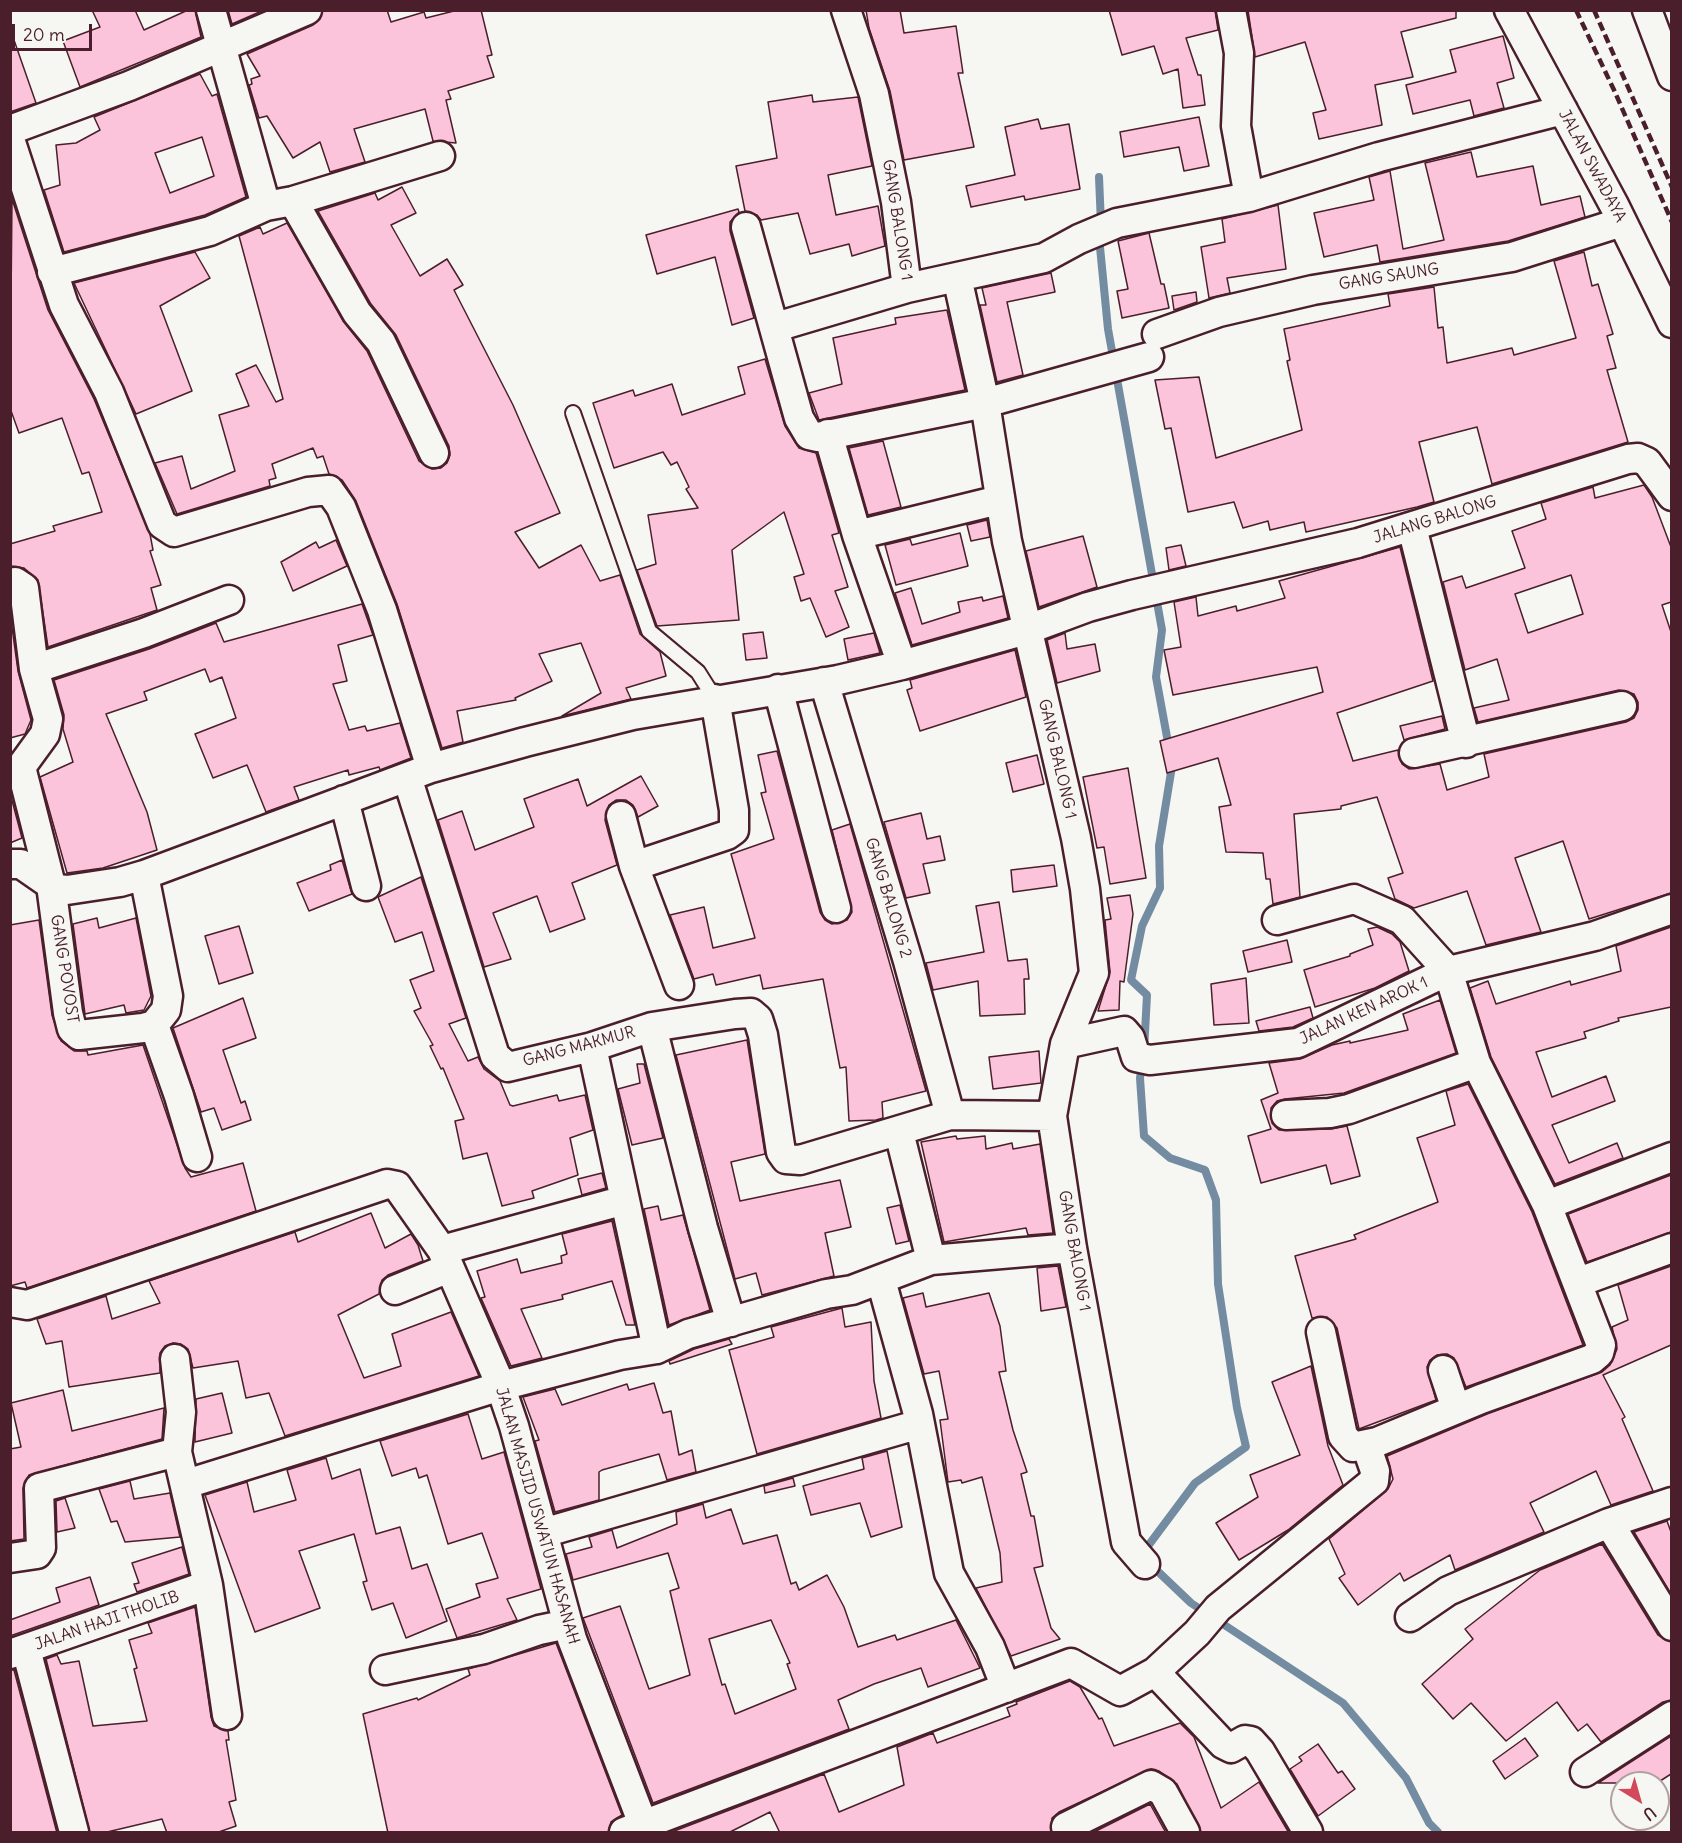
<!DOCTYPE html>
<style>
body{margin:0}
#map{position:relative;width:1682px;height:1843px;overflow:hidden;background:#f6f6f2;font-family:Delius,sans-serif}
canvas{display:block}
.frame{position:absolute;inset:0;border:12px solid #4a1f2b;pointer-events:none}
.north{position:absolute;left:1610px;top:1771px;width:60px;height:60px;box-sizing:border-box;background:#f6f6f2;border:2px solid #b1a0a2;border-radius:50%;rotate:143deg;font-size:16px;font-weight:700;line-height:24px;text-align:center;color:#4a1f2b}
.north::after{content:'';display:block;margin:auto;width:21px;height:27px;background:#d1495b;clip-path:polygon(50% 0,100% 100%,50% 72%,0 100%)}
.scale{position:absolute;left:12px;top:24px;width:80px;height:27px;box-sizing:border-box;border:3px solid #4a1f2b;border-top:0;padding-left:8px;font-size:18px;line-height:21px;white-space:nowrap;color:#4a1f2b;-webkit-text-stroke:4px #f6f6f2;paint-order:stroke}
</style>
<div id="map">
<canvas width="1682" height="1843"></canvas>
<div class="frame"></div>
<div class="north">U</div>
<div class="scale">20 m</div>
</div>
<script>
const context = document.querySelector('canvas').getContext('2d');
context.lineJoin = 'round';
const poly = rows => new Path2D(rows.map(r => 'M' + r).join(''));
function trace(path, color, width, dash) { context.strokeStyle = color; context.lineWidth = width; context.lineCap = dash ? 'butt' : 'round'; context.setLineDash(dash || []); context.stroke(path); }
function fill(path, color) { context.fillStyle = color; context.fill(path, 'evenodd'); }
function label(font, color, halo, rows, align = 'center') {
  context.font = font + ' Delius,sans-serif'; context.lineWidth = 4.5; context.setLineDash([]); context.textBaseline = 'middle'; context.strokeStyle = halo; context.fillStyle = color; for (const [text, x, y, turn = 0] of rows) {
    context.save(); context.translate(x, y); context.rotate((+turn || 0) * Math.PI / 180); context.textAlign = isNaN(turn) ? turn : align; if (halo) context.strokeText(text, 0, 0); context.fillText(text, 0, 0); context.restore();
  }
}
trace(poly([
 [1099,177,1101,224],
 [1099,237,1108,329,1162,630,1156,677,1169,748],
 [1144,1051,1147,995,1131,980,1142,926,1160,888,1159,846,1173,760],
 [1142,1064,1140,1078,1144,1136,1170,1158,1205,1170,1216,1200,1218,1284,1237,1408,1246,1447,1195,1483,1142,1554],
 [1149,1563,1191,1603,1343,1703,1406,1778,1429,1823,1438,1832]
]), '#738ca2', 8);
const building = poly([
 [92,10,135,10,144,30,188,10,195,10,201,37,80,87,63,41,100,27,92,10],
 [228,10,264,10,232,24,228,10],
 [323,10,387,10,391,22,424,12,426,18,458,10,481,10,492,55,487,56,494,77,448,91,451,99,446,100,456,143,433,141,425,109,354,129,365,162,330,172,320,142,293,158,267,116,259,118,249,85,252,84,251,79,260,76,247,54,313,25,320,19,323,10],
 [866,10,900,10,904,33,956,26,963,73,958,73,974,147,904,160,890,91,869,28,866,10],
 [1109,10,1215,10,1218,30,1186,38,1198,75,1201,75,1205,105,1183,108,1178,69,1163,74,1154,46,1122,55,1109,10],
 [1248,10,1456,10,1456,18,1401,32,1413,77,1375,85,1382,125,1319,139,1313,113,1326,110,1305,42,1255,57,1248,10],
 [1503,36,1514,78,1497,83,1504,108,1474,116,1470,100,1413,114,1406,85,1456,72,1450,50,1503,36],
 [14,40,36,103,10,112,10,41,14,40],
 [200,74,212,96,217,94,246,197,205,215,64,252,44,190,60,185,56,145,76,143,100,130,94,117,200,74],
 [202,137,214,176,170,193,155,153,202,137],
 [812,95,813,102,858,97,872,166,828,175,836,215,878,206,885,246,852,256,849,244,810,254,798,213,761,220,757,215,745,211,736,166,777,158,768,102,812,95],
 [1199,117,1209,166,1184,171,1179,147,1124,157,1120,132,1199,117],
 [1038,119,1041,129,1069,124,1080,189,1025,200,1024,196,971,207,966,186,1015,175,1005,127,1038,119],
 [1471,152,1477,177,1533,166,1541,205,1580,196,1585,217,1508,241,1380,262,1377,245,1324,257,1314,213,1374,200,1369,177,1390,171,1403,249,1444,240,1425,163,1471,152],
 [402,187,416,213,391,225,420,276,447,259,463,285,454,290,513,405,560,513,515,532,539,568,581,545,600,581,620,575,640,634,660,652,666,676,626,688,631,699,562,716,601,693,581,643,539,654,552,681,515,698,516,700,457,711,463,742,442,748,397,604,356,501,342,480,329,474,323,456,317,458,313,448,272,464,276,478,269,480,270,486,177,514,155,463,182,456,191,489,235,471,219,415,249,406,236,374,256,365,276,402,283,399,239,236,260,227,263,234,287,223,343,321,367,351,419,461,432,469,441,468,447,463,450,455,449,446,396,335,371,304,318,211,375,193,378,200,402,187],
 [12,199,48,310,94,399,150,534,153,550,150,551,161,585,151,588,157,610,48,647,38,580,24,568,10,566,10,544,55,531,53,526,102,512,89,472,82,474,62,418,19,433,10,408,12,199],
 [1278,205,1286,269,1227,278,1230,293,1209,298,1201,247,1225,242,1222,219,1278,205],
 [738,209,739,212,730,222,730,231,754,318,732,325,715,257,657,274,646,235,738,209],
 [1149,233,1161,284,1164,284,1169,308,1122,318,1117,291,1128,289,1118,241,1149,233],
 [195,252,210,278,160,306,192,391,136,414,74,283,195,252],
 [1584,252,1592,286,1598,284,1613,334,1607,336,1616,368,1607,370,1628,442,1492,484,1477,427,1419,442,1434,502,1417,507,1306,532,1304,522,1270,530,1268,521,1243,528,1234,502,1188,512,1171,428,1165,429,1155,380,1199,377,1216,458,1302,430,1287,361,1290,360,1284,329,1390,306,1388,294,1434,287,1438,328,1443,327,1447,363,1512,348,1514,355,1576,338,1554,261,1584,252],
 [1051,273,1055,292,1007,302,1023,375,997,382,980,305,986,305,982,288,1051,273],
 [1196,292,1197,302,1174,310,1172,296,1196,292],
 [947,310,965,390,819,420,809,393,842,384,833,338,896,324,895,318,947,310],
 [765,359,785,426,799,448,816,453,839,533,832,535,848,587,835,591,849,627,826,637,810,598,801,601,794,577,804,574,784,512,732,550,739,620,657,626,637,570,656,564,648,515,698,508,686,489,689,487,677,462,671,465,663,452,614,468,593,403,633,390,635,396,672,384,682,415,745,394,738,367,765,359],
 [883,441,901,507,868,515,849,448,883,441],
 [1644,485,1652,497,1671,547,1671,602,1662,605,1671,632,1671,893,1589,919,1563,841,1515,858,1541,932,1486,945,1467,891,1414,908,1395,899,1388,878,1403,873,1377,797,1341,806,1341,809,1294,814,1300,897,1273,904,1270,879,1266,879,1263,853,1226,852,1219,807,1231,805,1218,758,1167,773,1160,741,1323,692,1317,667,1173,695,1164,650,1181,647,1174,602,1196,597,1198,616,1236,606,1237,611,1285,598,1279,581,1400,547,1433,681,1337,713,1353,761,1398,750,1402,764,1409,769,1440,764,1447,790,1489,777,1484,754,1626,722,1634,718,1638,710,1638,702,1634,694,1619,690,1478,722,1474,708,1509,700,1497,659,1465,670,1443,582,1462,576,1466,588,1525,568,1512,531,1546,519,1541,503,1593,487,1595,498,1644,485],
 [1571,575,1583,614,1528,633,1515,594,1571,575],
 [987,520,990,537,971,541,967,525,987,520],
 [960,533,968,566,896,585,885,545,910,539,912,545,960,533],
 [1083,536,1097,587,1039,607,1026,551,1083,536],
 [336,540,347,566,293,591,281,562,316,542,319,548,336,540],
 [1181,545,1186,566,1169,570,1166,548,1181,545],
 [911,588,922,624,960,612,958,602,982,597,983,601,1003,596,1008,618,912,645,895,593,911,588],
 [362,604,373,635,338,645,347,681,333,684,349,730,365,726,367,731,400,723,411,758,380,770,379,767,349,775,348,770,294,787,299,800,266,812,247,765,213,778,195,734,236,718,222,677,210,682,205,669,144,692,147,700,106,714,147,812,157,850,103,868,67,873,40,777,73,762,63,729,64,715,54,680,149,649,216,623,224,642,362,604],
 [10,613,18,671,31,720,25,734,10,738,10,613],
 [763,632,767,658,746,660,743,634,763,632],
 [874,633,880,653,848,660,844,639,874,633],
 [1065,633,1067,649,1095,644,1100,671,1057,683,1047,640,1065,633],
 [1015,650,1026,697,920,731,907,690,912,688,910,680,1015,650],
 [1442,716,1445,729,1404,740,1400,726,1442,716],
 [777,751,820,912,825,920,832,924,847,920,852,912,832,830,850,824,926,1091,882,1102,883,1118,876,1120,849,1121,846,1067,840,1068,823,979,763,989,760,975,716,985,713,974,694,979,670,915,704,907,713,948,755,938,731,854,774,839,761,793,766,792,758,755,777,751],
 [1037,755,1044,784,1013,792,1006,763,1037,755],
 [1128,768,1146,878,1110,884,1104,847,1097,848,1083,777,1128,768],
 [641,776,658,806,638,817,633,805,626,800,616,800,609,805,605,820,617,865,572,883,585,919,550,932,537,896,493,913,511,959,484,967,438,820,462,811,475,850,534,827,524,799,578,779,587,806,641,776],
 [10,793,22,838,10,843,10,793],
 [921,813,927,839,940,836,945,860,923,864,930,893,906,898,884,822,921,813],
 [342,860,352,894,309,911,297,883,331,870,330,865,342,860],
 [1054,865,1057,886,1013,892,1011,870,1054,865],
 [421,877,466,1018,449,1024,468,1061,478,1057,484,1069,500,1081,510,1105,513,1106,557,1095,559,1101,585,1095,593,1130,570,1138,578,1175,532,1191,534,1198,502,1206,487,1153,463,1159,455,1121,464,1119,443,1068,441,1069,430,1046,433,1045,414,1011,421,1008,410,980,434,971,422,932,395,942,378,897,421,877],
 [1130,895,1133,914,1124,982,1120,981,1119,1010,1098,1011,1110,972,1105,920,1111,919,1107,898,1130,895],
 [999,902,1008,961,1027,959,1029,979,1024,979,1025,1014,980,1016,978,981,933,990,926,963,984,952,976,906,999,902],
 [97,918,99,928,136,918,151,996,144,1010,126,1013,124,1005,85,1014,73,924,97,918],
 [39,920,52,1015,61,1041,74,1051,87,1051,88,1055,143,1045,185,1168,191,1177,243,1163,256,1211,27,1288,25,1282,10,1286,10,925,39,920],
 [239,926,253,973,219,984,205,936,239,926],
 [1377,927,1392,934,1400,942,1409,971,1375,988,1315,1007,1304,970,1350,956,1350,954,1373,945,1368,929,1377,927],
 [1671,927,1671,1007,1618,1018,1619,1021,1584,1032,1586,1038,1536,1052,1552,1097,1606,1076,1615,1101,1552,1125,1569,1163,1617,1143,1623,1158,1555,1184,1491,1057,1470,988,1488,981,1496,1004,1570,981,1571,985,1621,971,1616,946,1671,927],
 [1287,940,1292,962,1248,972,1243,951,1287,940],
 [1246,978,1249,1023,1214,1025,1211,984,1246,978],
 [243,998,256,1038,223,1050,241,1103,245,1101,251,1120,222,1130,214,1108,201,1112,173,1028,243,998],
 [1440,1000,1456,1053,1344,1093,1285,1099,1277,1101,1271,1108,1272,1123,1279,1130,1331,1129,1347,1126,1360,1176,1331,1184,1326,1165,1261,1183,1248,1136,1271,1129,1261,1100,1278,1093,1269,1063,1300,1059,1332,1045,1350,1041,1350,1043,1408,1030,1403,1014,1440,1000],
 [1310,1007,1313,1018,1293,1027,1259,1031,1256,1021,1310,1007],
 [747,1040,765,1154,731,1162,740,1201,840,1180,851,1227,825,1233,834,1276,762,1295,756,1273,735,1279,676,1055,747,1040],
 [1039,1051,1041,1083,993,1089,989,1057,1039,1051],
 [637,1064,644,1064,663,1138,632,1145,618,1089,640,1083,637,1064],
 [1468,1084,1532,1212,1583,1345,1466,1387,1454,1358,1447,1354,1437,1355,1430,1360,1427,1367,1436,1400,1359,1429,1337,1328,1327,1317,1312,1318,1295,1256,1356,1239,1354,1235,1438,1202,1417,1138,1455,1125,1446,1091,1468,1084],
 [956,1136,957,1139,985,1136,986,1149,1012,1143,1013,1149,1040,1144,1053,1233,1028,1235,1026,1228,944,1242,921,1142,956,1136],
 [602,1173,606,1188,582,1195,578,1179,602,1173],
 [1671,1175,1671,1232,1587,1262,1568,1214,1671,1175],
 [900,1205,909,1241,896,1244,887,1208,900,1205],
 [658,1206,661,1220,683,1215,710,1310,669,1325,644,1209,658,1206],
 [371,1213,385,1248,411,1234,418,1245,423,1261,388,1275,382,1280,379,1294,338,1315,364,1378,401,1366,392,1334,451,1312,479,1376,285,1436,269,1393,246,1398,238,1361,193,1368,188,1349,181,1344,173,1343,165,1346,160,1353,160,1373,69,1387,62,1341,46,1344,37,1319,106,1296,112,1319,160,1303,149,1281,295,1232,298,1242,371,1213],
 [612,1221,635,1325,626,1325,612,1281,562,1295,563,1299,521,1309,542,1358,511,1366,481,1298,485,1297,477,1271,517,1259,521,1273,562,1263,561,1256,567,1254,562,1234,612,1221],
 [1058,1266,1066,1307,1041,1311,1037,1268,1058,1266],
 [1671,1266,1671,1345,1603,1375,1625,1417,1622,1419,1653,1491,1611,1505,1596,1471,1530,1503,1544,1532,1455,1570,1450,1555,1404,1581,1400,1573,1358,1605,1339,1578,1345,1574,1329,1539,1388,1489,1393,1479,1387,1456,1487,1414,1602,1372,1610,1365,1617,1349,1612,1327,1628,1320,1618,1285,1671,1266],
 [923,1293,926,1307,989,1293,1000,1326,1006,1371,999,1372,1013,1430,1027,1472,1021,1474,1031,1516,1034,1516,1043,1566,1034,1568,1051,1628,1060,1639,1011,1656,976,1588,1002,1582,1000,1553,982,1477,962,1483,961,1480,948,1482,940,1420,948,1419,939,1371,924,1374,903,1298,923,1293],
 [842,1308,845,1327,871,1322,874,1381,881,1418,757,1454,729,1350,774,1337,771,1327,842,1308],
 [729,1339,732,1344,670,1364,669,1361,694,1349,729,1339],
 [1311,1366,1328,1446,1343,1485,1288,1530,1239,1560,1216,1523,1258,1497,1250,1475,1300,1455,1272,1382,1311,1366],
 [654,1383,663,1413,671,1411,679,1455,692,1450,696,1472,667,1480,659,1454,602,1470,599,1472,599,1500,555,1512,535,1441,539,1440,523,1397,555,1389,562,1405,627,1384,629,1390,654,1383],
 [63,1390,72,1431,164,1408,162,1439,29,1475,23,1488,24,1539,10,1541,10,1449,21,1447,11,1403,63,1390],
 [222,1393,232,1433,195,1442,196,1399,222,1393],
 [468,1414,482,1459,504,1452,541,1589,507,1599,517,1620,457,1638,446,1609,480,1597,476,1584,498,1578,482,1533,448,1544,427,1475,419,1478,416,1468,392,1476,380,1441,468,1414],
 [887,1451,902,1527,871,1537,860,1503,811,1515,803,1486,864,1469,862,1458,887,1451],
 [326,1458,332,1479,360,1469,376,1534,400,1527,412,1569,427,1564,447,1621,406,1638,393,1603,372,1610,363,1582,367,1581,354,1534,299,1551,320,1608,255,1632,205,1495,247,1482,254,1512,296,1500,287,1470,326,1458],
 [793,1478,795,1486,765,1493,764,1486,793,1478],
 [130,1481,134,1499,170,1493,180,1537,125,1542,117,1521,111,1522,99,1489,130,1481],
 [65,1498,75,1528,57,1532,56,1501,65,1498],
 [703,1504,706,1518,731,1509,743,1544,777,1535,791,1584,796,1582,799,1590,827,1575,844,1607,858,1647,895,1635,897,1640,956,1620,980,1668,928,1687,921,1668,874,1684,838,1700,849,1729,653,1803,583,1618,620,1606,649,1689,690,1675,670,1591,679,1588,668,1553,573,1580,566,1554,592,1547,589,1537,612,1530,617,1548,677,1524,676,1512,703,1504],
 [771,1620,790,1663,787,1664,796,1689,735,1714,725,1684,722,1685,709,1639,771,1620],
 [1667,1521,1671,1532,1671,1594,1634,1532,1667,1521],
 [1602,1544,1658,1635,1671,1642,1671,1700,1663,1702,1601,1742,1587,1724,1578,1731,1557,1702,1506,1741,1471,1703,1453,1719,1422,1684,1473,1639,1465,1629,1540,1570,1602,1544],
 [182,1547,189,1574,137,1592,134,1584,139,1583,132,1563,182,1547],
 [90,1577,99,1605,10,1636,10,1620,60,1602,56,1588,90,1577],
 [195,1607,211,1717,214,1726,228,1731,229,1740,226,1740,236,1800,229,1802,236,1826,216,1833,167,1833,162,1819,103,1833,90,1833,46,1659,57,1655,61,1664,79,1661,93,1726,147,1721,134,1669,137,1668,129,1640,152,1633,148,1623,195,1607],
 [556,1643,622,1815,611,1822,608,1833,388,1833,363,1714,417,1698,418,1700,470,1675,468,1669,556,1643],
 [10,1670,14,1670,57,1833,10,1833,10,1670],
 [1070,1681,1080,1687,1099,1719,1102,1718,1114,1746,1180,1723,1194,1737,1221,1808,1259,1782,1289,1833,1201,1833,1177,1784,1159,1771,1151,1769,1059,1812,1052,1818,1051,1833,780,1833,770,1812,728,1833,669,1833,824,1774,839,1812,904,1785,897,1747,933,1733,937,1743,1010,1716,1007,1708,1017,1704,1016,1702,1070,1681],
 [1671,1736,1671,1774,1657,1783,1598,1783,1671,1736],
 [1525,1738,1538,1756,1505,1779,1493,1761,1525,1738],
 [1318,1744,1338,1773,1342,1771,1355,1789,1318,1816,1290,1769,1302,1761,1299,1757,1318,1744],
 [1150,1804,1166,1833,1092,1833,1150,1804]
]);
fill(building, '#fcc4db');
trace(building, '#4a1f2b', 1.5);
const service = poly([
 [573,413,649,631,698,672,715,699]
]);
const minor = poly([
 [211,10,266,206],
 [846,10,874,94,896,202,907,288,957,277,985,403,1007,541,1076,838,1085,889,1094,973,1065,1044,1052,1116,1072,1248,1126,1542,1145,1564],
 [1231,10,1239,53,1236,126,1249,197],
 [1509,10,1614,205,1672,323],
 [1647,10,1672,76],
 [10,130,129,86,307,10],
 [10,139,64,305,109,392,162,524,174,532,308,492,329,490,341,507,382,610,431,768],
 [293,201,357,313,381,342,434,453],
 [746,227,799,418,809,435,818,437,985,403,1149,357],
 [52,272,210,231,266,206,293,201,440,156],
 [957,277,1044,258,1079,239,1117,223,1249,197,1379,157,1563,110],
 [776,327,907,288],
 [1157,334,1219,312,1313,290,1512,257,1622,222],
 [828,434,857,535,902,665],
 [1412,527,1466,743],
 [857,535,999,500],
 [10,584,15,582,24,588,34,669,48,719,45,734,21,767,51,885,68,1013,72,1029,79,1035,143,1028,154,1025,166,1010,168,996,144,875],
 [34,669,144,633,229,600],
 [824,682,908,961,950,1115],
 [778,689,836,908],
 [1414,753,1622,706],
 [407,777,495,1056,508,1067,592,1047,652,1027,703,1228,731,1322],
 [344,800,366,886],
 [621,816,634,866],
 [10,864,21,864,57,889,67,890,120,882,144,875,431,768,525,742,633,715,838,680,902,665,1026,630,1088,607,1132,595,1358,543,1628,459,1638,458,1647,462,1672,496],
 [1277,920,1354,899,1402,920,1448,971,1476,1063,1547,1205,1601,1345,1599,1353,1592,1359,1481,1399,1377,1442,1353,1447,1343,1436,1321,1332],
 [679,985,634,866,727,835,734,830,734,810,715,699],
 [154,1025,179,1096,197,1157],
 [652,1027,735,1014,751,1013,758,1019,763,1035,781,1152,786,1159,800,1160,950,1115,1052,1116],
 [1065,1044,1124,1031,1130,1038,1136,1057,1150,1060,1298,1043,1448,971,1595,936,1672,909],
 [592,1047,657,1349],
 [1286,1115,1330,1113,1349,1109,1476,1063],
 [899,1132,931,1260],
 [1547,1205,1672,1157],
 [442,1250,625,1200],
 [881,1280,918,1414,949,1573,990,1647,1006,1688],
 [1579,1282,1672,1248],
 [395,1290,449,1268],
 [10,1302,27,1305,387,1184,397,1186,442,1250,498,1379,514,1426,572,1639,646,1832],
 [175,1359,181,1412,177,1452,208,1585],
 [1443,1370,1456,1409],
 [186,1484,501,1386,620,1355,657,1349,688,1334,826,1294,852,1290,931,1260,1072,1248],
 [1609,1523,1672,1626],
 [543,1533,920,1424],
 [10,1558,37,1554,41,1548,39,1488,177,1452],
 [1410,1617,1448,1591,1464,1584,1609,1523,1672,1502],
 [26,1649,74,1832],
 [10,1654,208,1585,227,1715],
 [385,1670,484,1649,539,1630,568,1624],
 [1155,1672,1223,1744,1231,1748,1245,1740,1251,1741,1260,1751,1308,1832],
 [1585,1772,1672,1716],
 [1066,1827,1151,1785,1163,1792,1185,1832],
 [624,1832,1071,1663,1120,1691,1155,1672,1197,1633,1218,1608,1374,1481,1375,1471,1366,1445]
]);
trace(service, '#4a1f2b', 18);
trace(minor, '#4a1f2b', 33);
trace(service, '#f6f6f2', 14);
trace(minor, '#f6f6f2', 28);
trace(poly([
 [1576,10,1614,90,1672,222],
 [1594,10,1672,187]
]), '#4a1f2b', 4.5, [9, 4.5]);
label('16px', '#4a1f2b', '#f6f6f2', [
 ["JALAN SWADAYA",1592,166,62],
 ["GANG BALONG 1",897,220,81],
 ["GANG SAUNG",1389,277,-9],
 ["JALANG BALONG",1435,520,-17],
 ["GANG BALONG 1",1057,759,77],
 ["GANG BALONG 2",888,898,73],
 ["GANG POVOST",64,969,81],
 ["JALAN KEN AROK 1",1364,1011,-25],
 ["GANG MAKMUR",579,1047,-15],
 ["GANG BALONG 1",1074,1251,80],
 ["JALAN MASJID USWATUN HASANAH",537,1516,74],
 ["JALAN HAJI THOLIB",107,1621,-19]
]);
</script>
